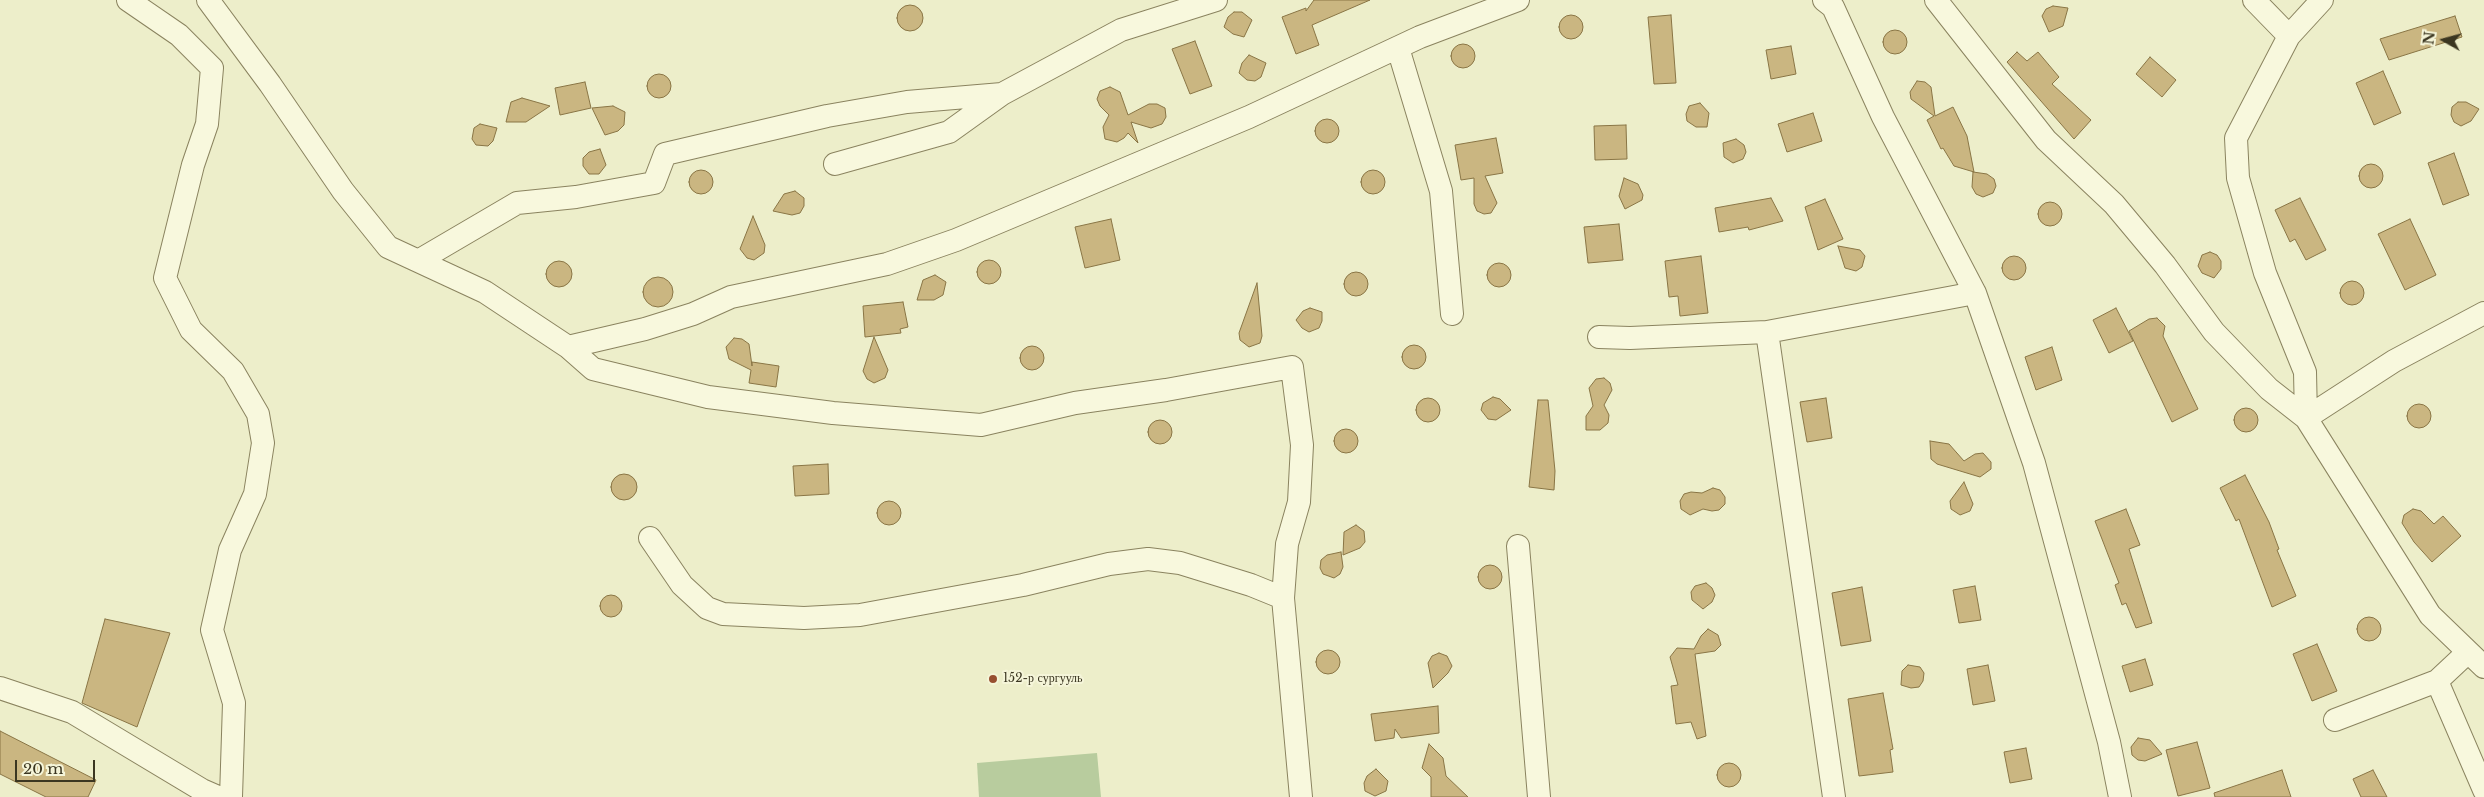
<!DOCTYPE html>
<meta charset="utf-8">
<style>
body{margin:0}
#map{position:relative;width:2484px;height:797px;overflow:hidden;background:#edeeca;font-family:"Libre Baskerville",serif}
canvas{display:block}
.north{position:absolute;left:2419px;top:15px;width:50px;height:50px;-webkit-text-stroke:4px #f5f5d9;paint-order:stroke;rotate:277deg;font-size:14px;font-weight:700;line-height:20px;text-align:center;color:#3b3621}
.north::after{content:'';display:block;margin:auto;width:18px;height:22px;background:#3b3621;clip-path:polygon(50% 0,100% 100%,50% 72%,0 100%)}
.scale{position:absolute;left:15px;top:760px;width:80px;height:22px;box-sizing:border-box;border:2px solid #3b3621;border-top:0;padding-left:6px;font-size:15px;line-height:18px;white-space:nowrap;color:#3b3621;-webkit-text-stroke:4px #f5f5d9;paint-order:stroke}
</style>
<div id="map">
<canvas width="2484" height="797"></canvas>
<div class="north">N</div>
<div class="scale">20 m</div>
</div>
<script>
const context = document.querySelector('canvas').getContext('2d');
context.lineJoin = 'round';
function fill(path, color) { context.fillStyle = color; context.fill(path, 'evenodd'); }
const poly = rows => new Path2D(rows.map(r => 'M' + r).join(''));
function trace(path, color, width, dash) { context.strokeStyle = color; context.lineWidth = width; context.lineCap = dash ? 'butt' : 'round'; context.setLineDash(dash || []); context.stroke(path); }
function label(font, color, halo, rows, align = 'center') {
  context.font = font + ' "Libre Baskerville",serif'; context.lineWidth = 4; context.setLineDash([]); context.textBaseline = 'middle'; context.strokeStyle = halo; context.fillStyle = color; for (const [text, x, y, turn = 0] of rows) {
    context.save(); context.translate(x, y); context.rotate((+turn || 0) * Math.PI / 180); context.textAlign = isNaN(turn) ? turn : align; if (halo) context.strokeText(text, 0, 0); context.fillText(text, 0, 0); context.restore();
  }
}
fill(poly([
 [1097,753,1101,797,979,797,977,763]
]), '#b8cc9e');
const building = poly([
 [1314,0,1370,0,1312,25,1319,45,1296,54,1282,17,1306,8,1306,11,1314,0],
 '897 18a13 13 0 1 1 26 0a13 13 0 1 1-26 0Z',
 [2053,6,2068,8,2063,26,2049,32,2042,16,2046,9,2053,6],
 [1234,12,1242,12,1252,20,1244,37,1233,34,1224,27,1228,17,1234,12],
 [1671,15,1676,83,1654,84,1648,17,1671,15],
 '1559 27a12 12 0 1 1 24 0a12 12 0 1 1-24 0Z',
 [2455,16,2462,37,2389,60,2380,39,2455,16],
 '1883 42a12 12 0 1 1 24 0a12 12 0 1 1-24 0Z',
 [1195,41,1212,86,1190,94,1172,49,1195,41],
 '1451 56a12 12 0 1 1 24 0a12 12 0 1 1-24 0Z',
 [1791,46,1796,74,1771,79,1766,50,1791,46],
 [2017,52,2027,61,2038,52,2059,77,2052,84,2091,120,2074,139,2007,62,2017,52],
 [1249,55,1266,63,1261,77,1255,81,1247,80,1239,73,1242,63,1249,55],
 [2150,57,2176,80,2162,97,2136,74,2150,57],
 [2383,71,2401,113,2374,125,2356,83,2383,71],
 '647 86a12 12 0 1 1 24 0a12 12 0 1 1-24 0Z',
 [1917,81,1925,82,1931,87,1935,116,1953,107,1967,136,1974,172,1954,166,1943,148,1941,149,1927,120,1934,116,1911,99,1910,92,1917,81],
 [585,82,591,108,560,115,555,88,585,82],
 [1110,87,1120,92,1128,115,1149,104,1157,104,1165,108,1166,117,1162,124,1151,128,1131,122,1138,143,1128,133,1124,138,1117,142,1105,139,1103,127,1109,115,1100,106,1097,99,1100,91,1110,87],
 [522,98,550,106,526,122,506,122,511,102,522,98],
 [2458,102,2466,102,2479,109,2471,121,2461,126,2454,122,2451,115,2452,107,2458,102],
 [1700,103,1709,113,1707,127,1696,127,1687,121,1686,114,1689,106,1700,103],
 [613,106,625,112,624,125,618,131,605,135,592,108,613,106],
 [1813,113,1822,141,1787,152,1778,124,1813,113],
 '1315 131a12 12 0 1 1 24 0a12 12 0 1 1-24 0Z',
 [480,124,497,128,493,141,488,146,476,145,472,139,474,128,480,124],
 [1626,125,1627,159,1595,160,1594,126,1626,125],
 [1496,138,1503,173,1485,176,1497,203,1491,213,1484,214,1477,211,1474,204,1474,178,1461,180,1455,145,1496,138],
 [1736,139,1744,145,1746,152,1743,159,1733,163,1724,157,1723,143,1736,139],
 [600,149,606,165,599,174,589,174,583,166,583,158,589,152,600,149],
 [2454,153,2469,195,2443,205,2428,163,2454,153],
 '2359 176a12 12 0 1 1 24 0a12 12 0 1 1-24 0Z',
 '689 182a12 12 0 1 1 24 0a12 12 0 1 1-24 0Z',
 '1361 182a12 12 0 1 1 24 0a12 12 0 1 1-24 0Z',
 [1973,172,1987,174,1994,179,1996,186,1993,193,1983,197,1976,194,1972,187,1973,172],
 [1624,178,1638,184,1643,195,1642,200,1625,209,1619,196,1624,178],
 [795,191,804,198,804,206,800,213,792,215,773,211,784,194,795,191],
 [1771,198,1783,221,1749,230,1748,227,1719,232,1715,208,1771,198],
 [2300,198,2326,250,2306,260,2295,239,2290,242,2275,210,2300,198],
 [1825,199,1843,239,1818,250,1805,207,1825,199],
 '2038 214a12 12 0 1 1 24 0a12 12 0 1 1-24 0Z',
 [753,216,765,245,764,253,754,260,747,258,740,249,753,216],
 [1111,219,1120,260,1085,268,1075,227,1111,219],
 [2410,219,2436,275,2405,290,2378,234,2410,219],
 [1619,224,1623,260,1588,263,1584,227,1619,224],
 [1838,246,1860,250,1865,256,1862,267,1856,271,1845,268,1838,246],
 [2210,252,2217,255,2221,261,2221,269,2214,278,2202,273,2198,266,2202,255,2210,252],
 [1701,256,1708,313,1680,316,1678,296,1669,297,1665,261,1701,256],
 '2002 268a12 12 0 1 1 24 0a12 12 0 1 1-24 0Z',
 '977 272a12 12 0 1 1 24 0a12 12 0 1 1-24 0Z',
 '546 274a13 13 0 1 1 26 0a13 13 0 1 1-26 0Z',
 '1487 275a12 12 0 1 1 24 0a12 12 0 1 1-24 0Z',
 '1344 284a12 12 0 1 1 24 0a12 12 0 1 1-24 0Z',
 [935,275,946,282,943,295,934,300,917,300,923,280,935,275],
 '643 292a15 15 0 1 1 30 0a15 15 0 1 1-30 0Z',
 '2340 293a12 12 0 1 1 24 0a12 12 0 1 1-24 0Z',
 [1257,283,1262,336,1260,343,1249,347,1240,340,1239,333,1257,283],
 [903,302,908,327,900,329,901,333,865,337,863,306,903,302],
 [1310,308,1322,312,1322,321,1319,328,1309,332,1302,328,1296,320,1303,311,1310,308],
 [2116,308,2133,341,2109,353,2093,320,2116,308],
 [2157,318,2165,326,2163,336,2198,409,2172,422,2129,331,2149,319,2157,318],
 [874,337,888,370,885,378,874,383,867,379,863,371,874,337],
 [734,338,742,339,749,344,752,366,752,362,779,366,776,387,749,383,751,370,729,359,726,347,734,338],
 '1402 357a12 12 0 1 1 24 0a12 12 0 1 1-24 0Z',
 '1020 358a12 12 0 1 1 24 0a12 12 0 1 1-24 0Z',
 [2052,347,2062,380,2036,390,2025,357,2052,347],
 [1604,378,1610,383,1612,390,1604,405,1609,415,1608,423,1600,430,1586,430,1586,416,1593,406,1589,388,1596,379,1604,378],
 [1493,397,1500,399,1511,410,1496,420,1488,419,1481,410,1483,403,1493,397],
 [1826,398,1832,438,1807,442,1800,402,1826,398],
 '1416 410a12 12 0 1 1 24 0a12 12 0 1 1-24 0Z',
 [1538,400,1548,400,1555,471,1554,490,1529,487,1538,400],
 '2407 416a12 12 0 1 1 24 0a12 12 0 1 1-24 0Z',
 '2234 420a12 12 0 1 1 24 0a12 12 0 1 1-24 0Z',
 '1148 432a12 12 0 1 1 24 0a12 12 0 1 1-24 0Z',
 '1334 441a12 12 0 1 1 24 0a12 12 0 1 1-24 0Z',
 [1930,441,1949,444,1964,461,1975,454,1983,453,1991,462,1991,469,1980,477,1937,464,1931,459,1930,441],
 [828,464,829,494,795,496,793,466,828,464],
 '611 487a13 13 0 1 1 26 0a13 13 0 1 1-26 0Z',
 [2245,475,2269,522,2279,549,2277,550,2296,596,2272,607,2239,519,2236,521,2220,488,2245,475],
 [1964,482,1973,504,1970,511,1960,515,1951,509,1950,501,1964,482],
 [1713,488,1720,490,1725,497,1725,504,1719,510,1712,511,1703,509,1690,515,1681,509,1680,501,1684,494,1691,492,1702,493,1713,488],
 '877 513a12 12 0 1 1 24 0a12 12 0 1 1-24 0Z',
 [2126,509,2140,545,2129,549,2152,623,2136,628,2126,603,2122,605,2115,585,2119,583,2095,521,2126,509],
 [2413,509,2421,511,2434,524,2443,516,2461,536,2432,562,2414,542,2402,523,2404,515,2413,509],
 [1356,525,1364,531,1365,542,1360,548,1343,555,1344,532,1356,525],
 [1341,552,1343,567,1340,574,1334,578,1323,574,1320,568,1321,560,1327,555,1341,552],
 '1478 577a12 12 0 1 1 24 0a12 12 0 1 1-24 0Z',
 [1706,583,1712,588,1715,595,1712,602,1703,609,1692,600,1691,592,1695,586,1706,583],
 [1975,586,1981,620,1959,623,1953,590,1975,586],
 [1862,587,1871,641,1841,646,1832,593,1862,587],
 '600 606a11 11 0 1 1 22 0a11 11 0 1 1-22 0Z',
 '2357 629a12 12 0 1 1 24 0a12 12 0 1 1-24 0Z',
 [105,619,170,633,137,727,82,703,105,619],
 [1708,629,1718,635,1721,645,1715,651,1695,654,1706,736,1697,739,1691,722,1676,724,1671,686,1678,685,1670,657,1677,648,1694,649,1701,636,1708,629],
 [2317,644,2337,691,2312,701,2293,654,2317,644],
 '1316 662a12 12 0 1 1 24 0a12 12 0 1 1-24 0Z',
 [1439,653,1447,656,1452,666,1448,673,1433,688,1428,663,1432,656,1439,653],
 [2145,659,2153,685,2130,692,2122,666,2145,659],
 [1908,665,1920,667,1924,673,1923,681,1919,687,1911,688,1901,685,1902,671,1908,665],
 [1988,665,1995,701,1973,705,1967,669,1988,665],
 [1883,693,1893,749,1890,750,1893,772,1859,776,1848,699,1883,693],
 [1438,706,1439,733,1401,738,1395,729,1394,738,1375,741,1371,714,1438,706],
 [0,731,96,780,88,797,46,797,0,774,0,731],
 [2138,738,2150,740,2162,754,2145,761,2138,760,2132,755,2131,747,2138,738],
 [2197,742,2210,788,2178,796,2166,750,2197,742],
 [1429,744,1443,758,1446,776,1468,797,1431,797,1431,777,1422,768,1429,744],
 [2026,748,2032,779,2010,783,2004,752,2026,748],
 '1717 775a12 12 0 1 1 24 0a12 12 0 1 1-24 0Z',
 [1376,769,1388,781,1386,791,1375,796,1365,791,1364,783,1367,776,1376,769],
 [2282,770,2291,797,2215,797,2214,793,2282,770],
 [2373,770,2387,797,2361,797,2353,779,2373,770]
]);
fill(building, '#cab681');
trace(building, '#897545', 1);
const street = poly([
 [128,0,179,35,212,68,207,124,193,165,165,278,191,330,233,371,258,414,263,443,255,494,230,550,212,630,234,703,231,797],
 [208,0,270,84,343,191,388,247,485,292,568,347,593,369,708,397,833,413,981,425,1075,403,1166,390,1292,367,1302,445,1299,502,1287,544,1283,598],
 [1824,0,1833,7,1883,117,1975,293,2034,463,2109,742,2120,797],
 [1936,0,2046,140,2114,204,2165,265,2214,332,2269,389,2306,418,2394,361,2484,313],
 [2254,0,2289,36],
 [2322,0,2289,36,2236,138,2238,178,2265,273,2305,372,2306,418,2430,615,2484,667],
 [1398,48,1441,191,1452,314],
 [835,164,949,132,1002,94,1121,30,1216,0],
 [418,261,517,203,576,197,654,183,665,154,827,116,907,102,1002,94],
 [1599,337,1630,338,1767,332],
 [568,347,645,329,693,314,731,297,887,264,956,240,1249,117,1420,37,1518,0],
 [650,538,682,585,707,608,723,614,804,618,860,615,1023,585,1109,564,1148,559,1180,563,1251,585,1283,598,1301,797],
 [1518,546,1539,797],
 [2437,681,2484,790],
 [0,688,72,712,202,790,218,797],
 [2335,720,2437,681,2468,652],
 [1834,797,1767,332,1975,293]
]);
trace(street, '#8a835f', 24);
trace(street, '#f8f8dd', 22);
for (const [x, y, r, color] of [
 [993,679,5,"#974f30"]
]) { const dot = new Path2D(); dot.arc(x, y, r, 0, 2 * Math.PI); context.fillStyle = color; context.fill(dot); trace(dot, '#f5f5d9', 2); }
label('12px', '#3b3621', '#f5f5d9', [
 ["152-р сургууль",1003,679]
], 'left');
</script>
